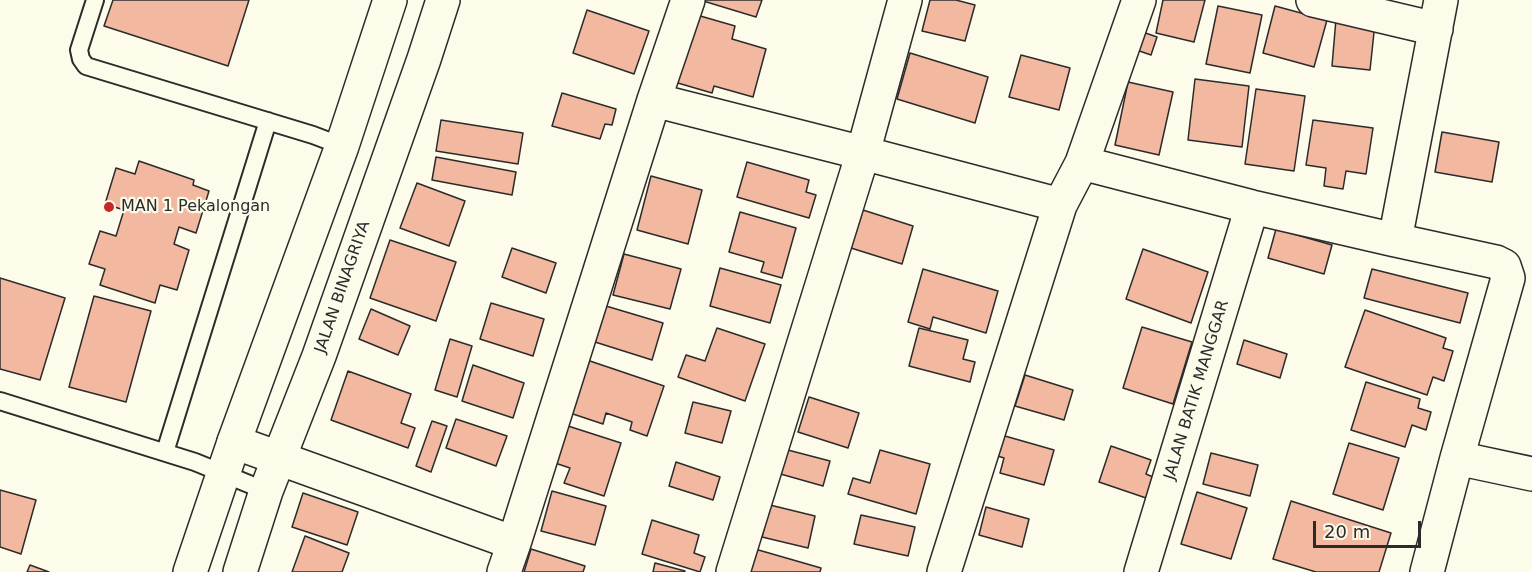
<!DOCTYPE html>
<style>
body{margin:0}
#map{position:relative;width:1532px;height:572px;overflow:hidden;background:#fdfbea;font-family:"DejaVu Sans",sans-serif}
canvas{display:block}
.scale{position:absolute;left:1313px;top:521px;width:108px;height:27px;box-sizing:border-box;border:3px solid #2b2b2b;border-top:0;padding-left:8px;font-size:18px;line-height:21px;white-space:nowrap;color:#2b2b2b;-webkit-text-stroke:4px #fdfbea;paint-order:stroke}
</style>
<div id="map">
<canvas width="1532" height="572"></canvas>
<div class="scale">20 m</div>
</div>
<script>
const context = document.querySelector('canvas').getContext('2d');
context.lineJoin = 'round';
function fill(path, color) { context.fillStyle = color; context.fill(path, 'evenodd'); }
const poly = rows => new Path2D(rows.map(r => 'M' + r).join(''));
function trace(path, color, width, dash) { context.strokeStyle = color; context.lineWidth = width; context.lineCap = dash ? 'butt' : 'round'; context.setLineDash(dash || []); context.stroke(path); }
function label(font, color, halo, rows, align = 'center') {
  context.font = font + ' "DejaVu Sans",sans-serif'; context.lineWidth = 4.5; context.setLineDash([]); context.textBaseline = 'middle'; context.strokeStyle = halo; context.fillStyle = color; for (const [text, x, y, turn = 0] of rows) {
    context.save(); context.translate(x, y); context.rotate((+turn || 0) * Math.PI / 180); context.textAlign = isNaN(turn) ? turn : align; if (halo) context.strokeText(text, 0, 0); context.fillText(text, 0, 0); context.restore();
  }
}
const building = poly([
 [113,0,249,0,228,66,104,26,113,0],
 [700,0,762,0,756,17,700,0],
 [930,0,956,0,975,5,965,41,922,31,930,0],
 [1163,0,1205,0,1194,42,1156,33,1163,0],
 [1218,6,1262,15,1250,73,1206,64,1218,6],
 [1275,6,1327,20,1314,67,1263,53,1275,6],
 [587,10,649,31,634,74,573,53,587,10],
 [690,13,735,26,732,39,766,49,753,97,714,86,712,93,671,81,690,13],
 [1336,19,1375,23,1370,70,1332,66,1336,19],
 [1134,29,1157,37,1151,55,1128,47,1134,29],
 [910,53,988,77,975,123,897,99,910,53],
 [1021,55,1070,68,1059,110,1009,97,1021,55],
 [1195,79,1249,86,1242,147,1188,140,1195,79],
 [1128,82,1173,92,1159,155,1115,145,1128,82],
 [1256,89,1305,96,1294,171,1245,164,1256,89],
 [562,93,616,109,612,125,605,124,600,139,552,126,562,93],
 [441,120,523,133,518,164,436,151,441,120],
 [1313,120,1373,128,1366,174,1346,171,1343,189,1324,186,1326,168,1306,165,1313,120],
 [1442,132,1499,142,1492,182,1435,172,1442,132],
 [436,157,516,172,512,195,432,180,436,157],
 [139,161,194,180,193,185,209,191,196,233,179,227,174,244,189,250,177,290,160,285,155,303,100,285,105,269,89,264,100,231,116,236,124,210,105,204,116,168,135,174,139,161],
 [747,162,809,180,806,192,816,195,809,218,737,197,747,162],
 [651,176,702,190,688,244,637,230,651,176],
 [417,183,465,201,449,246,400,228,417,183],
 [863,210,913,226,902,264,851,248,863,210],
 [740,212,796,228,782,278,761,272,764,262,729,252,740,212],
 [1276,229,1332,245,1324,274,1268,258,1276,229],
 [390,240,456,262,436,321,370,298,390,240],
 [512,248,556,263,546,293,502,277,512,248],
 [1143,249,1208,272,1191,323,1126,299,1143,249],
 [624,254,681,269,670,309,613,295,624,254],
 [720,268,781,285,770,323,710,306,720,268],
 [923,269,998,291,986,333,933,317,930,329,908,322,923,269],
 [1372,269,1468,293,1460,323,1364,298,1372,269],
 [0,278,65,298,40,380,0,369,0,278],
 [94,296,151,311,126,402,69,387,94,296],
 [491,303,544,319,533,356,480,339,491,303],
 [606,306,663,323,652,360,595,342,606,306],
 [371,309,410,326,398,355,359,339,371,309],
 [1365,310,1446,338,1443,348,1453,351,1444,381,1433,377,1427,395,1345,367,1365,310],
 [1142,327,1192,342,1173,404,1123,388,1142,327],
 [717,328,765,344,745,401,678,377,686,355,705,361,717,328],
 [919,328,968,340,963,359,975,362,970,382,909,366,919,328],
 [450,339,472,346,457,397,435,390,450,339],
 [1244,340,1287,354,1280,378,1237,364,1244,340],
 [587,360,664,386,647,436,630,430,632,422,606,413,603,424,570,413,587,360],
 [473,365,524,383,513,418,462,401,473,365],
 [348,371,411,394,401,423,415,428,408,448,331,420,348,371],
 [1025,375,1073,390,1064,420,1015,406,1025,375],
 [1366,382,1420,399,1418,408,1431,412,1426,430,1412,425,1405,447,1351,430,1366,382],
 [809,397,859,413,848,448,798,432,809,397],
 [693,402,731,411,722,443,685,433,693,402],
 [456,419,507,436,496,466,446,448,456,419],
 [432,421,447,426,431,472,416,466,432,421],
 [565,425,621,443,604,496,564,483,570,468,552,462,565,425],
 [991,432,1054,450,1044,485,1000,473,1004,458,985,452,991,432],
 [1349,443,1399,458,1383,510,1333,494,1349,443],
 [1111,446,1151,460,1146,474,1153,477,1146,498,1099,482,1111,446],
 [784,449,830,461,823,486,777,473,784,449],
 [880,450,930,464,916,514,848,494,853,478,870,483,880,450],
 [1211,453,1258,465,1250,496,1203,484,1211,453],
 [676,462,720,477,713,500,669,486,676,462],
 [0,490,36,500,21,554,0,547,0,490],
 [552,491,606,506,595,545,541,531,552,491],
 [1197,492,1247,508,1231,559,1181,544,1197,492],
 [303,493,358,512,347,545,292,527,303,493],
 [1291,501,1391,533,1379,572,1316,572,1273,559,1291,501],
 [770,505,815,516,808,548,762,537,770,505],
 [986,507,1029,519,1022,547,979,535,986,507],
 [861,515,915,527,908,556,854,544,861,515],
 [652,520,699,535,694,553,705,557,700,572,642,554,652,520],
 [305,536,349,553,342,572,292,572,305,536],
 [748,547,821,568,820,572,740,572,748,547],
 [531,549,585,566,583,572,524,572,531,549],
 [655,563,685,571,684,572,653,572,655,563],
 [30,565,49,572,27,572,30,565]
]);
fill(building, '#f2b8a0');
trace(building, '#2b2b2b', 1.5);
const lane = poly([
 [95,0,79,50,81,59,86,66,313,135,342,146],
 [0,401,195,462,266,491],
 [165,452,268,121]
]);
const street = poly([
 [1313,0,1436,29],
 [654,100,863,153,1060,205],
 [1082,163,1252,207,1395,240],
 [234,442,514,543,504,572],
 [1457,458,1532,474],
 [514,543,654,100,688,0],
 [733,572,863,153,905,0],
 [944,572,1060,205,1082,163,1139,0],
 [1141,572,1252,207],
 [1427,572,1457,458,1508,278,1504,266,1496,262,1395,240,1441,0]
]);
const secondary = poly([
 [190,572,234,442,342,146,390,0],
 [240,572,266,491,319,356,424,59,443,0]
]);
trace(lane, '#2b2b2b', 20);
trace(street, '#2b2b2b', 36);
trace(secondary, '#2b2b2b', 36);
trace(lane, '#fdfbea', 16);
trace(street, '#fdfbea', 33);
trace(secondary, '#fdfbea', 33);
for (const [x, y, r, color] of [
 [109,207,6,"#c62828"]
]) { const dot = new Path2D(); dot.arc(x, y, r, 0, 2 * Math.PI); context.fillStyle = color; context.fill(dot); trace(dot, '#fdfbea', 2); }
label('16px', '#2b2b2b', '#fdfbea', [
 ["MAN 1 Pekalongan",121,207]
], 'left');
label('16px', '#2b2b2b', '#fdfbea', [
 ["JALAN BINAGRIYA",343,287,-71],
 ["JALAN BATIK MANGGAR",1197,390,-73]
]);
</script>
